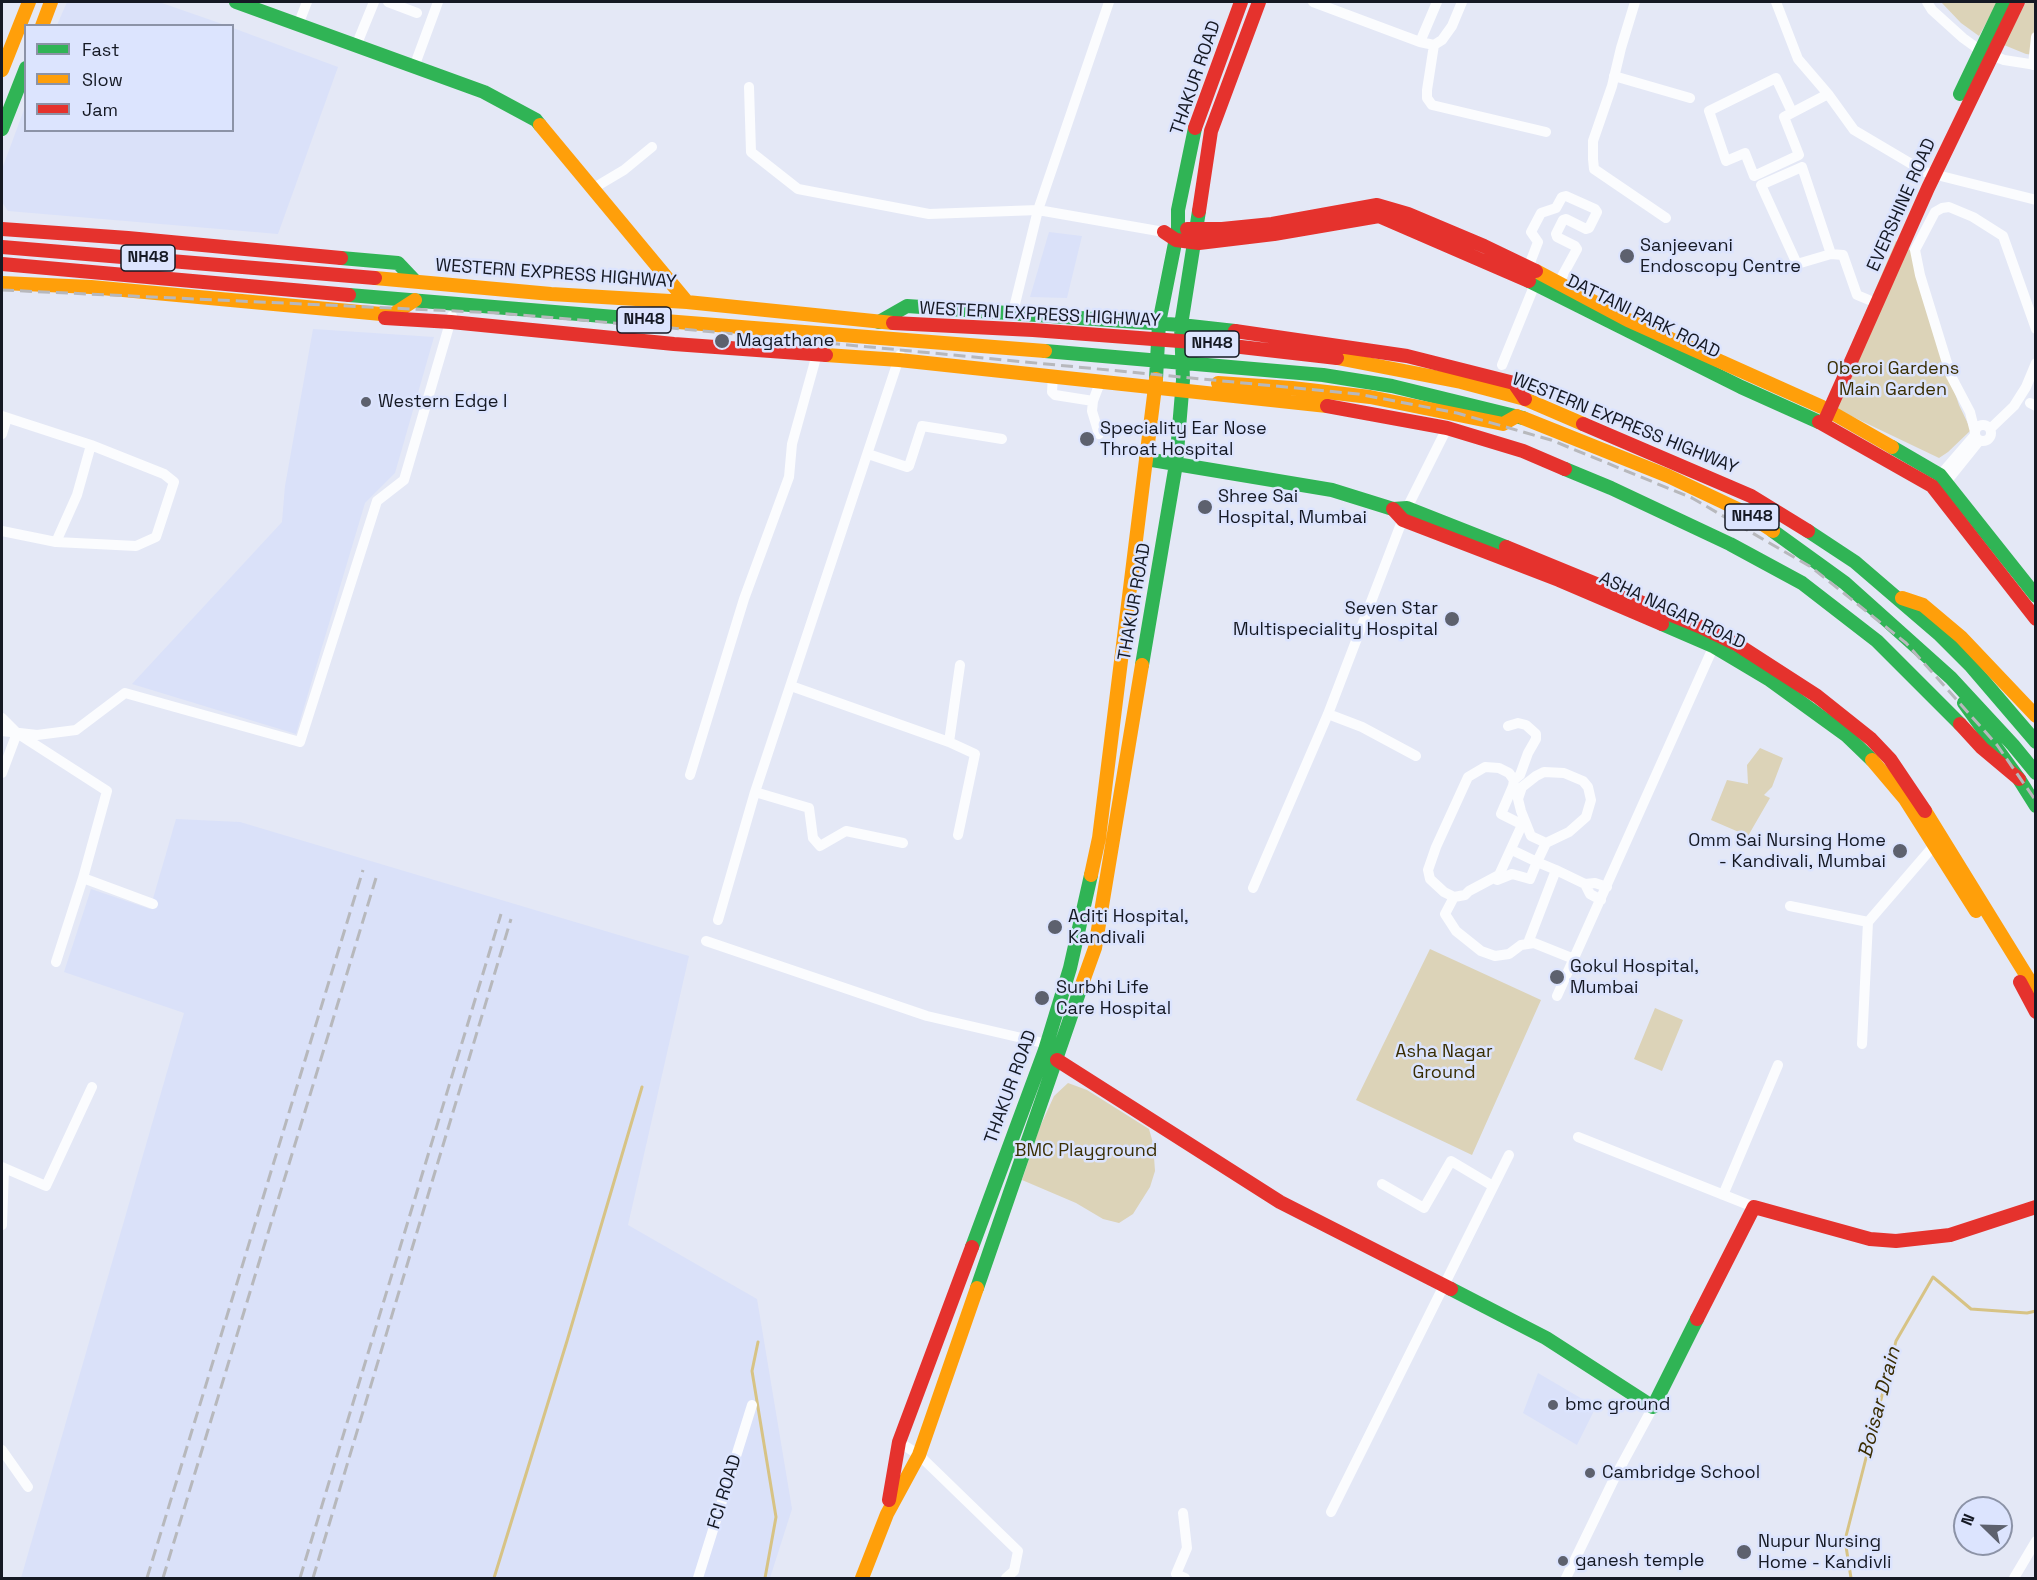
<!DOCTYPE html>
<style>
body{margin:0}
#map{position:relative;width:2037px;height:1580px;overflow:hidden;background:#e4e8f6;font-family:"Space Grotesk",sans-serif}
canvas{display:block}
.frame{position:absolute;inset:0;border:3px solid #151924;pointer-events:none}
.legend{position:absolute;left:24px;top:24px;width:210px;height:108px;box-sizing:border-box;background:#dce4fe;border:2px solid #8c93a7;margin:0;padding:8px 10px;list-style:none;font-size:18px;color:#151924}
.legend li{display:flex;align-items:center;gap:12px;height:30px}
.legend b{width:30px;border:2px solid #8c93a7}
.north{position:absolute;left:1953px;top:1496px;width:60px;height:60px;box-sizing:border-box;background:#dce4fe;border:2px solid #8c93a7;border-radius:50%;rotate:293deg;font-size:16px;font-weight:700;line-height:24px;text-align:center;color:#151924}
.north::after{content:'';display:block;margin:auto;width:21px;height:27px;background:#5d616e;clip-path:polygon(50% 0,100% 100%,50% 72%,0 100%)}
</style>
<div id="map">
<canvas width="2037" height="1580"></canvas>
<div class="frame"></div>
<ul class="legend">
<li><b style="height:8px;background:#30b455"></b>Fast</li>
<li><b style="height:8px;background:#ff9f0a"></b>Slow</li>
<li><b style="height:8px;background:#e5322d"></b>Jam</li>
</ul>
<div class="north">N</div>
</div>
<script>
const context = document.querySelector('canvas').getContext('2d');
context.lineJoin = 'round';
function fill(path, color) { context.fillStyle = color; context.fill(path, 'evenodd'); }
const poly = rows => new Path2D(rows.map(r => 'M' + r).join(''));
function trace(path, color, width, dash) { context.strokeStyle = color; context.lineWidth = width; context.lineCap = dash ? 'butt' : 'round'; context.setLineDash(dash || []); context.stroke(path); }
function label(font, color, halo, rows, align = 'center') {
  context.font = font + ' "Space Grotesk",sans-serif'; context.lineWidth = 5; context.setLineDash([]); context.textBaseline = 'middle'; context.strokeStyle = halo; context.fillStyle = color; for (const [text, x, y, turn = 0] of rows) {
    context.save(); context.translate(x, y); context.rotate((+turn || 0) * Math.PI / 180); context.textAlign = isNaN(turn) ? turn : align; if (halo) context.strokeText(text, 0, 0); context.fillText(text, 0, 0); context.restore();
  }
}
fill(poly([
 [67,2,159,2,225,25,57,25],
 [233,28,338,67,278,234,8,211,2,202,2,169,25,107,26,130,232,130],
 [1049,232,1082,236,1067,298,1030,297],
 [313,329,434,337,395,473,365,503,296,734,132,684,282,522,285,486],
 [176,819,240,822,689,956,628,1225,757,1299,792,1509,770,1578,21,1578,184,1013,64,972,91,889,150,909],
 [1538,1373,1596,1407,1577,1445,1523,1413]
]), '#dae1f9');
fill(poly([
 [1941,2,1998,2,1979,36,1961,23],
 [2026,2,2035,2,2035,55,2026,54,2004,45],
 [1896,241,1911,251,1952,384,1959,405,1971,430,1948,452,1939,458,1826,404],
 [1760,748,1783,758,1772,787,1764,795,1770,798,1748,836,1711,820,1727,780,1748,784,1747,765],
 [1430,949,1541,1000,1472,1155,1356,1100],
 [1655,1008,1683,1020,1662,1071,1634,1059],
 [1068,1083,1087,1090,1149,1129,1153,1143,1155,1171,1150,1187,1133,1214,1119,1223,1103,1219,1076,1203,1022,1180,1039,1129,1054,1096]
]), '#dcd3b8');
trace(poly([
 [758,1342,752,1371,776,1517,765,1578],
 [494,1578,567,1341,642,1087],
 [1851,1578,1845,1540,1896,1341,1933,1277,1971,1309,2027,1313,2036,1311]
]), '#d7c385', 3);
trace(poly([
 [388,2,417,13],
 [1313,2,1420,42,1434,45,1442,40,1452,26,1462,2],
 [1635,2,1621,48,1612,86,1593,141,1593,159,1594,169,1666,218],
 [1776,2,1798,59,1828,94,1854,130,1925,172,2036,200],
 [1927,2,1932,10,1963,38,1981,51,2004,60,2036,65],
 [298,25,307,2],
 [1420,42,1437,2],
 [1434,45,1427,90,1427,98,1432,105,1546,132],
 [356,46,374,2],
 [2033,65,2036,37],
 [414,67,438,2],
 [1614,76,1690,98],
 [749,87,751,152,798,189,929,214,1038,210,1164,232],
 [1792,112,1776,78,1709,111,1726,161,1745,153,1754,176,1799,155,1784,117,1828,94],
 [1802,167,1831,254,1797,264,1761,185,1802,167],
 [592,189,624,170,652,147],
 [1831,254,1843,255,1857,295,1869,300],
 [1528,268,1538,242,1531,232,1541,213,1556,208,1562,197,1566,196,1595,209,1597,212,1589,228,1586,229,1566,219,1563,220,1556,234,1557,237,1575,246,1577,249,1559,282],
 [1013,312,1038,210,1109,2],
 [1502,365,1537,279],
 [1053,375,1052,392,1055,395,1093,401,1101,380],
 [1093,401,1092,411,1099,434],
 [2030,403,2036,406],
 [2,416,91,445,77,495,56,542,2,531],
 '1975 433a8 8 0 1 1 16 0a8 8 0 1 1-16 0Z',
 [1990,429,2014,406,2026,387,2036,363],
 [1975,432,1970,412,1951,376,1920,275,1915,250,1935,212,1942,208,1949,207,1973,217,2003,236,2036,329],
 [2,434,7,418],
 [868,454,907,467,909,466,922,426,1002,439],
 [1936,480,1975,435],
 [1942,487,1979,441],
 [56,542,136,546,156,537,174,482,164,474,91,445],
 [791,686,949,742,975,754,958,835],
 [1328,714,1362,727,1416,756],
 [2,718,17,733,107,791,83,878,153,904],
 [1508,726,1518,723,1526,725,1536,734,1536,739,1528,753,1520,775,1514,780],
 [2,731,37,735,76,730,125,693,300,742,377,501,404,480,452,316],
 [949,742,960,665],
 [2,773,17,733],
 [690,775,744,599,789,477,792,444,817,354],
 [755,792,809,808,813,838,820,846,846,831,903,843],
 [1512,850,1537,862,1546,843,1569,832,1586,817,1591,800,1588,787,1583,781,1564,773,1544,772,1536,776,1522,787,1518,799,1521,811,1531,836,1546,843],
 [1497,880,1512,874,1530,879,1537,862,1556,870],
 [1585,884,1590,894,1601,900],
 [1253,888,1328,714,1407,508,1447,428],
 [1454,897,1444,892,1430,879,1428,870,1436,847,1468,777,1485,767,1499,768,1509,773,1514,780,1513,786,1501,814,1519,823,1521,827,1499,875,1469,891,1465,895,1454,897,1445,914,1456,931,1481,951,1495,956,1509,954,1521,945,1534,943,1574,959],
 [1790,906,1868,922],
 [718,920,755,792,900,355],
 [706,941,927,1016,1052,1045],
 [1528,943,1556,870,1585,884,1595,883,1607,887],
 [56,962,83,878],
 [1557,996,1716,641],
 [1862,1044,1868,922,1937,842],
 [1578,1137,1754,1207],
 [2,1167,46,1186,92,1087],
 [1382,1184,1424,1208,1451,1161,1493,1186],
 [1723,1195,1778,1065],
 [2,1225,4,1169],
 [899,1442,919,1455,1018,1551,1014,1571,1006,1578],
 [2,1450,28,1487],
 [1331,1512,1509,1155],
 [1183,1513,1187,1548,1176,1574,1185,1578],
 [698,1578,752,1405],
 [1566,1578,1615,1477,1653,1407],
 [2014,1578,2036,1541]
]), '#fbfcfe', 10);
trace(poly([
 [236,2,484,92,536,120,540,125],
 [1960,94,2004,2],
 [2,129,26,68],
 [341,258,398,263,415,281],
 [1529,281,1741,387,1819,422],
 [349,295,627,318],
 [879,322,907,306,1181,325,1235,331],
 [1045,351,1323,375,1392,386,1523,418],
 [1156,379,1159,323,1178,228,1178,210,1195,128],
 [1892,447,1940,475,2036,596],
 [1146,459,1332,490,1393,509,1407,508,1506,547],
 [1565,469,1611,488,1730,544,1802,583,1877,641,1960,724],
 [1773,531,1845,583,1951,678,2013,745,2036,773],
 [1808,531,1855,562,1940,635,1970,665,2036,742],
 [1662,624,1713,646,1770,680,1846,735,1872,760],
 [1142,665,1176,464,1183,380,1181,325,1199,211],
 [1964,703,2019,779,2036,806],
 [972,1247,1045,1050,1070,968,1091,875],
 [977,1288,1081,987],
 [1451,1289,1546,1338,1653,1407,1697,1319]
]), '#30b455', 14);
trace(poly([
 [42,26,51,2],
 [2,70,29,2],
 [540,125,687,302],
 [1536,271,1628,320,1822,407,1892,447],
 [375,278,551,294,687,302,893,323],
 [2,283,91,287,392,315,415,300],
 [627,318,1045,351],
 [826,355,899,360,1327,406],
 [1337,358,1461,382,1525,399,1583,424],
 [1218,383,1292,388,1370,397,1503,424,1517,416],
 [1523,418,1668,476,1744,512,1773,531],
 [1902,598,1923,605,1961,637,2036,716],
 [1872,760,1905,799,1976,911],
 [1925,811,2036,991],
 [1091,875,1099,838,1156,379],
 [1081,987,1095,948,1142,665],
 [862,1578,887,1514,919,1455,977,1288]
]), '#ff9f0a', 14);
trace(poly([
 [1195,128,1241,2],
 [1199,211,1211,131,1259,2],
 [2,229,128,238,341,258],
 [1187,229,1222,229,1272,224,1377,205,1408,214,1484,246,1536,271],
 [1164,232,1176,240,1199,243,1274,234,1379,216,1529,281],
 [2,247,375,278],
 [2,264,349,295],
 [385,318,451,322,674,344,826,355],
 [893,323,1033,330,1206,343,1337,358],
 [1235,331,1407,356,1514,383,1525,399],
 [1327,406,1447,428,1523,451,1565,469],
 [1826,418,1928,188,2018,2],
 [1819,422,1932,486,2036,619],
 [1583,424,1751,496,1808,531],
 [1393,509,1403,520,1559,580,1662,624],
 [1506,547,1701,627,1738,645,1817,696,1871,739,1890,759,1925,811],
 [1960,724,1982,748,2019,779],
 [2020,982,2036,1012],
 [1057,1060,1280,1202,1451,1289],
 [1697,1319,1754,1207,1870,1239,1896,1241,1950,1235,2036,1207],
 [889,1500,899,1442,972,1247]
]), '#e5322d', 14);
trace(poly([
 [2,290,498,313,672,328,1358,394,1457,413,1551,440,1692,498,1811,567,1906,643,1997,745,2036,801],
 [147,1578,363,870],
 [163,1578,376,878],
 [300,1578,501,914],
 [313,1578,511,919]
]), '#b7b8bc', 3, [12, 6]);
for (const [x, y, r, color] of [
 [1627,256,8,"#5d616e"],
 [722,341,8,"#5d616e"],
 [366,402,6,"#5d616e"],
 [1087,439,8,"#5d616e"],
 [1205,507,8,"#5d616e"],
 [1452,619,8,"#5d616e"],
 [1900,851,8,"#5d616e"],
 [1055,927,8,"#5d616e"],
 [1557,977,8,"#5d616e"],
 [1042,998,8,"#5d616e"],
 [1553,1405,6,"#5d616e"],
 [1590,1473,6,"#5d616e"],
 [1744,1552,8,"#5d616e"],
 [1563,1561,6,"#5d616e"]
]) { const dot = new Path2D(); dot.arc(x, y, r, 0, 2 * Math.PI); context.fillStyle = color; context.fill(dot); trace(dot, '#dce4fe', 2); }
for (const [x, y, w] of [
 [148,258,54],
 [644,320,54],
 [1212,344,54],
 [1752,517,54]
]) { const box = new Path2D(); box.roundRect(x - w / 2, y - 13, w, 26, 4.5); context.fillStyle = '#dce4fe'; context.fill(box); trace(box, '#151924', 1.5); }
label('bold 16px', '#151924', null, [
 ["NH48",148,258],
 ["NH48",644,320],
 ["NH48",1212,344],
 ["NH48",1752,517]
]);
label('18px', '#151924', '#dce4fe', [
 ["THAKUR ROAD",1196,78,-71],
 ["EVERSHINE ROAD",1902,205,-66],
 ["WESTERN EXPRESS HIGHWAY",556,274,4],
 ["WESTERN EXPRESS HIGHWAY",1040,315,3],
 ["DATTANI PARK ROAD",1643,317,26],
 ["WESTERN EXPRESS HIGHWAY",1625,424,22],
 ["THAKUR ROAD",1135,602,-80],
 ["ASHA NAGAR ROAD",1672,611,25],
 ["THAKUR ROAD",1011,1087,-70],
 ["FCI ROAD",725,1492,-73]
]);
label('18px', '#151924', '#dce4fe', [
 ["Sanjeevani",1640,246],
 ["Endoscopy Centre",1640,267],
 ["Magathane",736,341],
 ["Western Edge I",378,402],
 ["Speciality Ear Nose",1100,429],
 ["Throat Hospital",1100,450],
 ["Shree Sai",1218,497],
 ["Hospital, Mumbai",1218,518],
 ["Seven Star",1438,609,"right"],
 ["Multispeciality Hospital",1438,630,"right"],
 ["Omm Sai Nursing Home",1886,841,"right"],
 ["- Kandivali, Mumbai",1886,862,"right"],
 ["Aditi Hospital,",1068,917],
 ["Kandivali",1068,938],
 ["Gokul Hospital,",1570,967],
 ["Mumbai",1570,988],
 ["Surbhi Life",1056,988],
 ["Care Hospital",1056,1009],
 ["bmc ground",1565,1405],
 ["Cambridge School",1602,1473],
 ["Nupur Nursing",1758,1542],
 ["Home - Kandivli",1758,1563],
 ["ganesh temple",1575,1561]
], 'left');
label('18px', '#3a2e03', '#dce4fe', [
 ["Oberoi Gardens",1893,369],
 ["Main Garden",1893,390],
 ["Asha Nagar",1444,1052],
 ["Ground",1444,1073],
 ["BMC Playground",1086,1151]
]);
label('italic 20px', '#3a2d03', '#dce4fe', [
 ["Boisar Drain",1880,1403,-75]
]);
</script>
